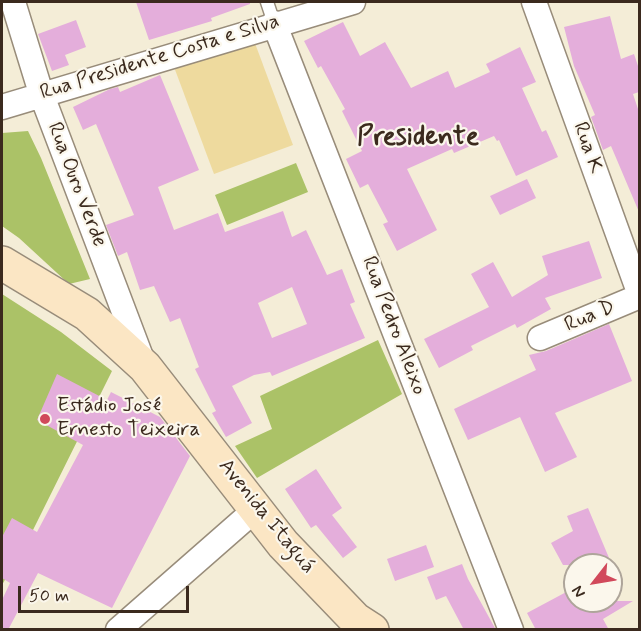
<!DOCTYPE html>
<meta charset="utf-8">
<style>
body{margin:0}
#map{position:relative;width:641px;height:631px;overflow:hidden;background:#f4edd7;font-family:Mynerve,sans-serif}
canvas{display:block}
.frame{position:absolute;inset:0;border:3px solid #3b2a1e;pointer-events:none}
.north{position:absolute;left:563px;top:553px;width:60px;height:60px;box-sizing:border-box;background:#fbf7ec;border:2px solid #aea59a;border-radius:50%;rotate:239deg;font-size:16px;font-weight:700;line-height:24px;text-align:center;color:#3b2a1e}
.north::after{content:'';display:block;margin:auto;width:21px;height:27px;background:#d1495b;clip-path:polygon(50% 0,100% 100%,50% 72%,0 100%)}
.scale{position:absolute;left:18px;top:586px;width:171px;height:27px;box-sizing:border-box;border:3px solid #3b2a1e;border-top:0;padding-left:8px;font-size:18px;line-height:21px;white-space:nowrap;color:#3b2a1e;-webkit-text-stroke:4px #fbf7ec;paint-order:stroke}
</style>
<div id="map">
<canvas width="641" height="631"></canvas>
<div class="frame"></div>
<div class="north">N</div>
<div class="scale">50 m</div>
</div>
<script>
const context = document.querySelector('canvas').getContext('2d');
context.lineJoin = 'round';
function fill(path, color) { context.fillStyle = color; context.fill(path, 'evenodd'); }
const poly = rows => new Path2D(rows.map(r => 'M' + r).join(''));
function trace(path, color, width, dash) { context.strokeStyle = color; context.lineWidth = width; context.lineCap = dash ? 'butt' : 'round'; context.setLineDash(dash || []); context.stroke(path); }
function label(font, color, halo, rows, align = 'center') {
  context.font = font + ' Mynerve,sans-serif'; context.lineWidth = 4.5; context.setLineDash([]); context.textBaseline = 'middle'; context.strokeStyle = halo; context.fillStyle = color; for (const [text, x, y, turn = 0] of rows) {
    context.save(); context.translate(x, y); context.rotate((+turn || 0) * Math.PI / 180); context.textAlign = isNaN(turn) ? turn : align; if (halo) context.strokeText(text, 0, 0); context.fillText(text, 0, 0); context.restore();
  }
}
fill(poly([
 [28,131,41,158,90,279,69,284,19,238,2,226,2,133],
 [296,163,308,192,227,225,215,195],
 [2,294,61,332,112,371,33,530,2,585],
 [378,340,402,394,257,478,235,446,272,429,260,396]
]), '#abc267');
fill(poly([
 [253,38,293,145,214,174,174,67]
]), '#eeda9e');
fill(poly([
 [136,2,250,2,250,4,211,18,212,21,149,40],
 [610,16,621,59,634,54,639,69,639,92,633,94,639,112,639,212,611,146,603,150,591,117,595,115,574,66,564,27],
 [76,20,86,47,65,55,69,65,52,71,38,34],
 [343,22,360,56,385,42,411,88,448,71,455,88,490,72,486,64,520,47,536,82,522,88,542,132,546,130,558,157,516,176,499,140,497,141,494,136,454,153,452,149,407,169,437,230,397,251,383,224,388,222,368,184,360,188,346,159,362,151,342,111,345,109,321,66,318,68,304,41],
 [160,75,199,170,158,187,174,230,218,213,225,232,283,211,292,237,306,230,327,275,342,269,355,302,350,304,365,338,272,376,270,372,254,375,232,386,252,423,226,437,212,413,216,411,195,369,199,367,180,318,170,322,154,286,140,290,127,252,118,256,106,225,134,215,96,124,83,130,73,107,110,89,118,87,120,92],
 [292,287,307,324,272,338,258,303],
 [527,179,536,198,500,215,490,196],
 [589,241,602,278,545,298,551,309,517,328,515,324,471,346,473,350,439,368,424,339,489,307,471,274,493,262,512,297,548,275,542,256],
 [609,324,632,381,555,413,577,457,545,472,520,417,468,440,454,409,536,370,529,355,546,351],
 [57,374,107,400,111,392,160,417,190,456,112,608,38,573,8,630,2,630,2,600,10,583,2,578,2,537,12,518,37,532,83,445,37,420],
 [316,469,342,508,332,515,357,547,343,558,316,525,311,528,285,489],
 [588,508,612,565,563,565,551,543,573,531,567,516],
 [426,545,434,567,395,581,387,559],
 [462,564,468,579,496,630,464,630,446,596,436,600,427,577],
 [570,590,575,601,633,601,603,619,609,630,536,630,527,613]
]), '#e4aedb');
const lane = poly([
 [267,2,274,23]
]);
const street = poly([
 [13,2,41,93,143,362],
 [534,2,640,295],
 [274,23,511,630],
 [2,107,353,2],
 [540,338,640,296],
 [118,630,256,509]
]);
const secondary = poly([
 [2,263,87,314,145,367,283,544,355,619,372,630]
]);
trace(lane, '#988c7a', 15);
trace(street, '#988c7a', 27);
trace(secondary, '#988c7a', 36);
trace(lane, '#fff', 12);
trace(street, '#fff', 24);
trace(secondary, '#fbe6c4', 33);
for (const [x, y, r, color] of [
 [45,419,6,"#d1495b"]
]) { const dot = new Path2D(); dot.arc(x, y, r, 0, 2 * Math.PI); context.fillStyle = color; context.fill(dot); trace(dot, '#fbf7ec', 2); }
label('21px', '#3b2a1e', '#fbf7ec', [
 ["Rua Presidente Costa e Silva",160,58,-17],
 ["Rua K",587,148,70],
 ["Rua Ouro Verde",76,185,69],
 ["Rua D",590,317,-23],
 ["Rua Pedro Aleixo",393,326,69],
 ["Avenida Itaguá",266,517,51]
]);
label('21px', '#3b2a1e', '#fbf7ec', [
 ["Estádio José",57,407],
 ["Ernesto Teixeira",57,431]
], 'left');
label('bold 27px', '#3b2a1e', '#fbf7ec', [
 ["Presidente",418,138]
]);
</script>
